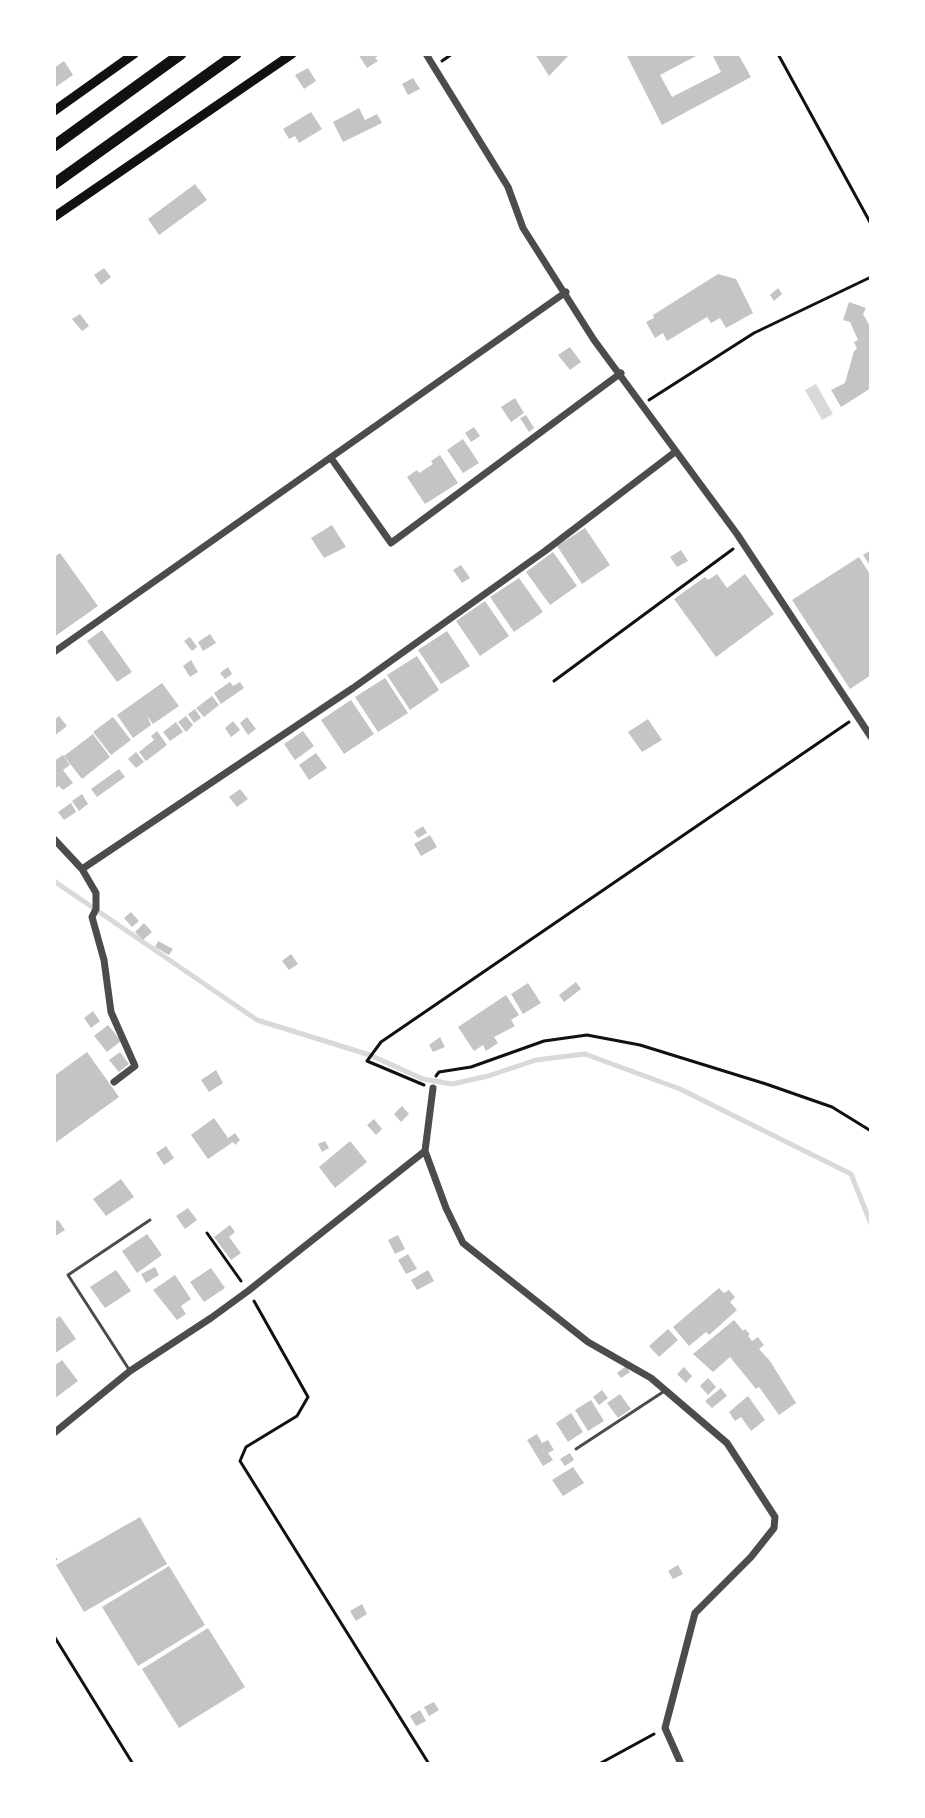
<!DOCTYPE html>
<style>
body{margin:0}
#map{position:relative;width:925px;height:1818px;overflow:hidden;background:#fff;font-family:"Space Grotesk",sans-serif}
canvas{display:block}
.frame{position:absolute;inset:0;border:56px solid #fff;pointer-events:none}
</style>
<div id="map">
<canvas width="925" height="1818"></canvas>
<div class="frame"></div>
</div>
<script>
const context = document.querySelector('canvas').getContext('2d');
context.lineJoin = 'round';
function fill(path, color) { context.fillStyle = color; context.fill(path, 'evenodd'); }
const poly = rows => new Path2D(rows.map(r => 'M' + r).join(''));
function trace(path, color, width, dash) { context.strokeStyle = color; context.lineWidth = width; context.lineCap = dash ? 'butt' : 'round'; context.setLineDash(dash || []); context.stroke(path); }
fill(poly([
 [816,384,833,414,822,420,805,390]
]), '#d9d9d9');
trace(poly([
 [54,881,257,1020,370,1055,423,1079,452,1084,488,1076,536,1060,585,1054,680,1089,851,1174,871,1224]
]), '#d9d9d9', 5);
fill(poly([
 [358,54,381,54,375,58,378,61,367,68],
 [535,54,570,54,549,76],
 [626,54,700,54,660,75,672,97,721,72,712,54,738,54,751,77,662,125],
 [64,61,73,75,54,88,54,68],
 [308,68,316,81,304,89,295,75],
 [413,78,420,89,408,95,402,84],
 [359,108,365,120,377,114,382,123,343,142,333,122],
 [311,112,322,129,299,143,295,136,289,139,283,129],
 [195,184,207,200,159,235,148,219],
 [104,268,111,277,101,285,94,275],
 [718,274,736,279,753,313,726,328,720,318,711,323,707,317,667,341,663,333,655,338,646,322,654,318,653,315],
 [778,288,782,294,774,301,770,295],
 [849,302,866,308,863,314,871,328,871,388,841,407,831,390,845,383,854,351,857,349,854,342,858,340,850,322,843,320],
 [80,314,89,326,82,331,72,319],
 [570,347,581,362,570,370,558,355],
 [515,398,524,413,511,422,501,407],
 [526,415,534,428,529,432,520,418],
 [474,427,480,436,471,442,465,433],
 [463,439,479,463,463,473,447,450],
 [440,455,458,483,425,504,407,477,417,470,419,473,433,464,431,461],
 [332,525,346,547,324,558,311,538],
 [585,528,610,565,582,584,557,546],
 [681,550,688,561,677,567,670,557],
 [871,550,871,567,863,555],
 [553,552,577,586,550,605,526,572],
 [60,553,98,606,54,637,54,557],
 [859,557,871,576,871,675,850,689,792,600],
 [461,565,470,578,462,583,453,570],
 [717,574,727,588,745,574,774,614,716,657,674,599,705,577,708,580],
 [519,578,543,612,514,632,490,597],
 [485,601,509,636,480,656,456,621],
 [102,630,132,672,117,682,87,641],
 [447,631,470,666,441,684,418,650],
 [210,634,216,643,203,651,198,642],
 [190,637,197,647,192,651,184,641],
 [417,656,439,690,410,710,387,675],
 [191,660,198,672,190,677,183,666],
 [228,667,232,674,225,679,220,673],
 [385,678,408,713,378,732,355,697],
 [230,682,233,686,240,682,244,688,221,704,214,693],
 [162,683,179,706,153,724,147,716,151,725,133,738,117,715],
 [212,696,219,705,204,717,196,708],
 [351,700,374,734,344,754,321,720],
 [195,709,201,718,194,723,188,714],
 [59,716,67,726,54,736,54,720],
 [186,716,193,725,186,732,178,722],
 [113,717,131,740,111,755,93,732],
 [247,717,256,729,248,735,240,723],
 [648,719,662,740,642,752,628,732],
 [233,721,240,730,231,737,225,728],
 [176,722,183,732,170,741,163,732],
 [157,731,167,745,146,761,139,752,154,740,151,736],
 [303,731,314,746,295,760,284,744],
 [93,734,110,757,82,779,64,756],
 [136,752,144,762,136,768,128,759],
 [316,753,327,768,309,780,299,765],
 [63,755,70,765,63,770,73,783,63,790,59,786,54,789,54,761],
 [119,769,125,777,97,797,91,789],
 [240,789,248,799,237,807,229,797],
 [82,794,88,804,79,811,72,801],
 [71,803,76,812,64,820,58,812],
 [423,826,427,833,418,838,414,832],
 [430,835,437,847,421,856,414,844],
 [131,912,139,921,132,927,124,918],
 [144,923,152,932,143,940,135,932],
 [158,941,173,949,169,955,155,947],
 [291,954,298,964,289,970,282,961],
 [576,982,581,989,564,1002,559,995],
 [528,983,541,1003,523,1014,511,994],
 [506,995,519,1015,511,1020,515,1026,494,1037,498,1043,486,1051,483,1045,474,1051,458,1027],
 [93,1011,100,1021,91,1028,84,1018],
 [108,1025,121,1041,107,1052,94,1036],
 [440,1037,445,1047,433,1052,429,1045],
 [87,1052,119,1097,54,1144,54,1076],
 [120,1052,129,1064,119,1072,109,1060],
 [216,1070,223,1083,209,1092,201,1080],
 [402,1106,409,1114,401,1122,394,1114],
 [214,1118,228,1138,235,1133,240,1140,235,1145,233,1142,208,1159,191,1135],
 [374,1119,382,1129,376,1135,367,1125],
 [325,1141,329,1148,322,1152,318,1144],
 [350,1141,367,1162,335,1188,319,1167],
 [166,1146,174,1158,164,1165,156,1153],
 [121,1179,134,1197,106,1216,93,1199],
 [188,1208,197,1220,185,1229,176,1216],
 [58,1220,65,1230,54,1237,54,1222],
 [230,1225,235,1232,229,1237,241,1253,231,1260,214,1237],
 [147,1234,162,1255,137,1273,122,1251],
 [398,1235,405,1249,395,1254,388,1240],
 [408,1254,417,1269,406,1274,398,1260],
 [155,1267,159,1275,146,1283,141,1274],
 [211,1268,225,1288,204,1302,190,1282],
 [116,1270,131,1291,105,1308,90,1287],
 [428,1270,434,1281,417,1290,411,1280],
 [175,1275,191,1299,181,1306,186,1314,177,1320,153,1290],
 [719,1288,724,1293,729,1290,735,1297,730,1302,737,1310,709,1335,706,1332,689,1346,673,1327],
 [60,1316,76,1339,54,1354,54,1320],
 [734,1320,743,1331,745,1329,750,1334,748,1336,752,1341,758,1337,764,1345,759,1349,770,1361,796,1403,779,1415,759,1387,756,1389,730,1357,713,1372,693,1354],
 [668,1329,678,1340,659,1357,649,1346],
 [62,1360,78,1381,54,1399,54,1366],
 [626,1366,630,1372,621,1378,617,1373],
 [684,1367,692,1376,686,1383,677,1374],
 [708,1378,716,1387,708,1395,700,1386],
 [721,1388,727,1396,712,1408,705,1401],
 [602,1390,608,1398,599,1405,593,1397],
 [620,1394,631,1409,618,1418,607,1403],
 [748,1396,765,1420,751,1431,741,1417,735,1421,729,1412],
 [591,1400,604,1421,588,1431,575,1410],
 [571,1413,583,1432,568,1442,556,1423],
 [537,1434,542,1443,548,1440,554,1450,548,1453,553,1460,543,1466,527,1440],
 [570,1453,574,1460,565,1466,560,1459],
 [573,1467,584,1483,563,1496,552,1480],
 [140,1517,167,1564,84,1612,56,1565],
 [678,1565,683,1574,673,1579,668,1571],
 [169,1566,205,1625,138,1666,102,1607],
 [362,1604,367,1614,356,1621,350,1611],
 [208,1628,245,1687,179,1728,142,1669],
 [434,1702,439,1710,429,1716,424,1707],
 [420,1710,426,1721,416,1726,410,1716]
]), '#c4c4c4');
trace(poly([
 [778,54,871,224],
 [442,61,452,54],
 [649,400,754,333,871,277],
 [554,681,733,549],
 [436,1076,439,1072,471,1067,544,1041,587,1035,640,1045,766,1084,832,1107,871,1131],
 [424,1085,367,1061,381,1042,849,722],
 [207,1233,241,1281],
 [254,1301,308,1397,297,1416,246,1447,240,1461,429,1764],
 [54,1558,55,1559],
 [54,1636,133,1764],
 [599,1764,654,1734]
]), '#111', 3);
trace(poly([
 [130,1371,68,1275,150,1220],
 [576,1449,666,1390]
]), '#4c4c4c', 3);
trace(poly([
 [426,54,508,187,523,228,594,340,737,534,871,737],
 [331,458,391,543,621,373],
 [54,652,566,292],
 [54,839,82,869,96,893,96,909,92,917,104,960,111,1012,135,1066,114,1082],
 [82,869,353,688,545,551,675,452],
 [425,1151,446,1208,463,1243,588,1342,651,1378,727,1443,775,1517,774,1528,751,1557,695,1613,665,1728,681,1764],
 [54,1433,130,1371,211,1318,248,1291,425,1151,433,1088]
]), '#4c4c4c', 7);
trace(poly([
 [54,111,134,54],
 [54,217,292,54]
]), '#111', 9);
trace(poly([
 [54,146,181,54],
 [54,184,236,54]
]), '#111', 11);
</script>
